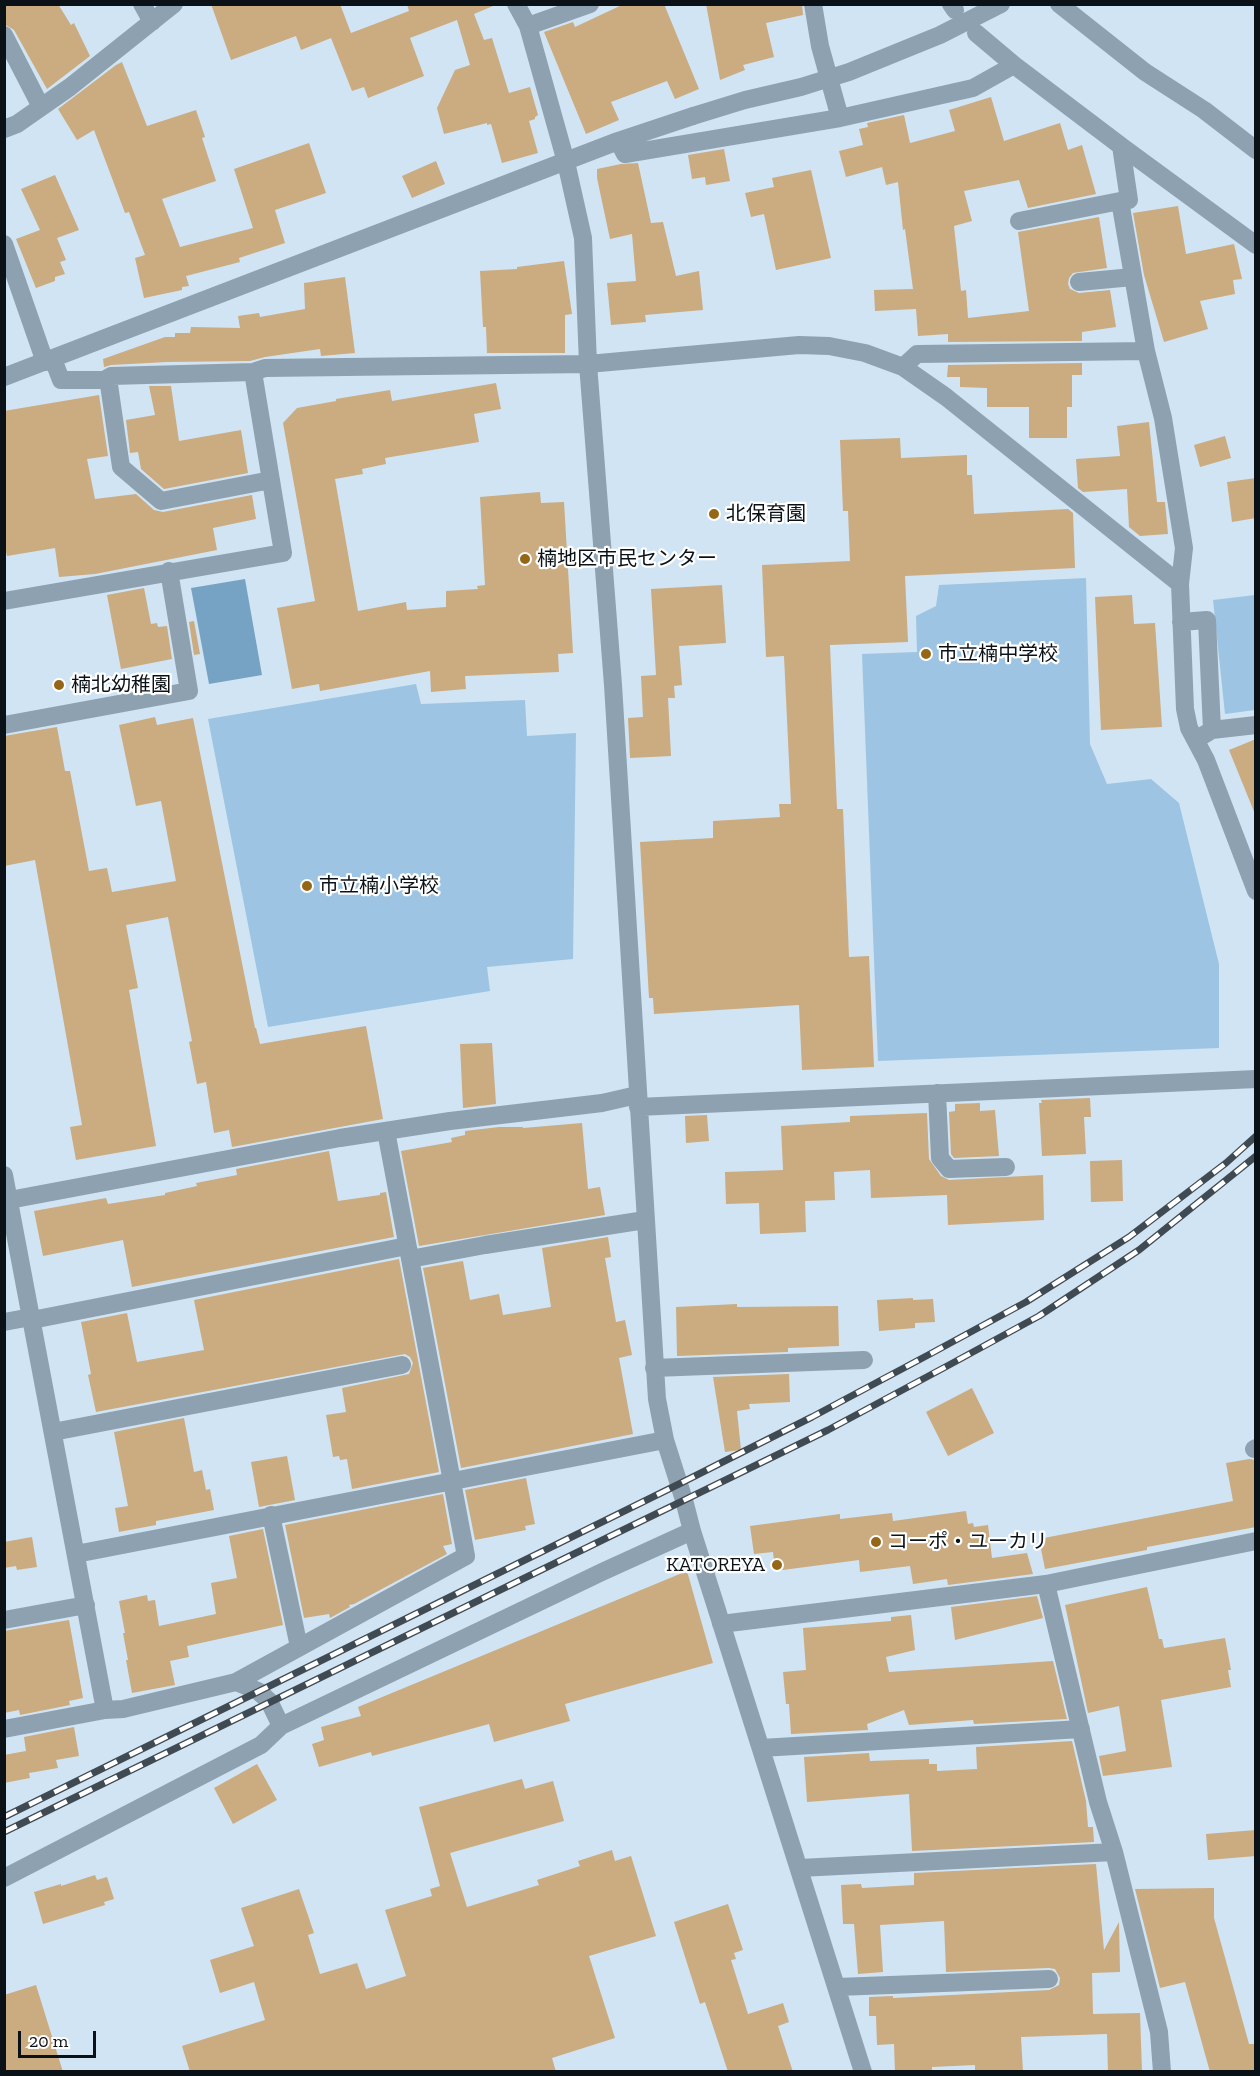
<!DOCTYPE html>
<meta charset="utf-8">
<style>
body{margin:0}
#map{position:relative;width:1260px;height:2076px;overflow:hidden;background:#d0e4f3;font-family:"Zilla Slab",serif}
canvas{display:block}
.frame{position:absolute;inset:0;border:6px solid #0b1217;pointer-events:none}
.scale{position:absolute;left:18px;top:2031px;width:78px;height:27px;box-sizing:border-box;border:3px solid #0b1217;border-top:0;padding-left:8px;font-size:18px;line-height:21px;white-space:nowrap;color:#0b1217;-webkit-text-stroke:4px #fff;paint-order:stroke}
</style>
<div id="map">
<canvas width="1260" height="2076"></canvas>
<div class="frame"></div>
<div class="scale">20 m</div>
</div>
<script>
const context = document.querySelector('canvas').getContext('2d');
context.lineJoin = 'round';
function fill(path, color) { context.fillStyle = color; context.fill(path, 'evenodd'); }
const poly = rows => new Path2D(rows.map(r => 'M' + r).join(''));
function trace(path, color, width, dash) { context.strokeStyle = color; context.lineWidth = width; context.lineCap = dash ? 'butt' : 'round'; context.setLineDash(dash || []); context.stroke(path); }
function label(font, color, halo, rows, align = 'center') {
  context.font = font + ' "Zilla Slab","Noto Sans JP",serif'; context.lineWidth = 4.5; context.setLineDash([]); context.textBaseline = 'middle'; context.strokeStyle = halo; context.fillStyle = color; for (const [text, x, y, turn = 0] of rows) {
    context.save(); context.translate(x, y); context.rotate((+turn || 0) * Math.PI / 180); context.textAlign = isNaN(turn) ? turn : align; if (halo) context.strokeText(text, 0, 0); context.fillText(text, 0, 0); context.restore();
  }
}
fill(poly([
 [1086,578,1090,744,1107,784,1151,779,1179,803,1219,964,1219,1048,878,1061,862,654,917,652,916,616,936,606,939,585],
 [1255,595,1255,710,1225,714,1213,600],
 [416,684,421,704,525,700,527,736,576,733,573,959,487,967,490,991,268,1027,208,719]
]), '#9dc5e3');
fill(poly([
 [245,579,262,675,209,684,191,588]
]), '#76a3c4');
fill(poly([
 [4,4,58,4,71,25,74,23,90,56,47,89,14,30,4,24],
 [211,4,340,4,351,33,409,11,407,4,493,4,493,6,474,14,484,40,492,38,509,93,530,87,538,115,535,117,535,119,529,121,538,153,502,163,491,124,487,125,487,123,444,134,437,108,455,70,470,65,457,20,410,38,424,76,368,98,364,87,352,91,331,38,301,50,296,36,231,60],
 [624,4,664,4,699,89,675,99,667,81,611,102,619,120,586,134,544,32,573,22,575,27],
 [706,4,802,4,803,15,766,23,774,57,743,65,745,70,720,80],
 [122,62,147,126,196,110,205,137,202,138,216,181,162,199,180,247,253,228,234,169,309,143,326,193,275,210,285,243,239,258,240,262,186,276,189,286,182,287,182,290,144,298,135,258,145,255,129,212,125,213,94,130,77,140,58,109,116,65],
 [991,97,1004,141,1060,123,1068,150,1082,145,1096,194,1028,208,1019,180,964,191,972,221,954,226,961,291,966,290,968,318,1029,311,1018,232,1099,217,1107,268,1073,273,1069,278,1068,284,1070,289,1079,293,1110,290,1116,327,1082,332,1082,341,948,342,948,334,918,336,916,309,875,311,874,290,913,289,905,229,903,230,898,182,886,185,882,167,846,177,839,151,863,145,859,129,868,127,867,123,904,115,910,143,955,131,949,110],
 [724,149,730,181,706,185,705,177,692,179,688,155],
 [436,161,445,184,412,198,402,176],
 [638,163,651,223,663,222,676,276,699,271,703,310,645,315,646,322,611,325,607,283,636,281,632,234,610,239,597,178,597,169,621,164],
 [811,170,831,258,776,270,764,214,751,217,745,193,774,187,772,178],
 [55,175,79,230,57,238,66,260,60,262,65,274,55,277,55,281,36,288,16,239,40,230,21,189],
 [1178,206,1186,254,1234,244,1242,279,1233,280,1235,294,1200,301,1208,329,1164,342,1144,275,1133,213],
 [564,261,572,314,565,315,565,353,487,353,486,327,483,327,480,271,517,269,517,267],
 [345,277,355,353,321,356,320,349,265,357,250,361,167,362,111,365,104,367,103,359,165,337,175,337,175,333,190,333,191,327,240,328,238,316,259,313,260,317,305,309,304,283],
 [1082,363,1082,375,1072,375,1072,407,1067,407,1067,438,1029,438,1029,407,987,407,987,388,960,387,960,377,947,377,948,365],
 [496,383,501,409,474,414,479,442,385,458,386,464,362,469,363,474,335,479,358,611,406,602,407,610,446,607,446,591,478,589,477,586,485,585,480,497,540,492,541,503,564,502,573,653,558,654,559,672,465,676,466,689,431,692,430,671,320,691,319,684,292,689,277,608,315,601,283,423,297,408,336,401,336,399,390,390,392,401],
 [149,386,171,386,179,441,241,430,248,473,164,489,141,469,138,452,130,453,126,420,155,415],
 [99,395,108,456,87,459,95,499,136,494,154,510,163,512,252,495,256,519,213,528,217,550,95,574,59,577,55,548,7,556,4,543,4,411],
 [1149,422,1157,502,1165,502,1168,534,1140,536,1129,527,1127,489,1083,492,1078,488,1076,459,1120,456,1117,426],
 [1225,436,1231,458,1200,467,1194,445],
 [900,438,901,458,967,455,967,475,972,475,974,514,1068,509,1073,513,1075,568,905,576,908,642,830,645,837,809,843,809,849,957,869,956,874,1067,802,1070,799,1005,654,1014,653,998,649,998,640,842,713,838,713,821,780,817,779,804,791,804,784,656,766,657,762,565,850,561,848,511,843,511,840,440],
 [1256,478,1256,518,1232,522,1227,482],
 [722,585,726,643,679,646,682,685,674,686,675,698,668,698,671,756,630,758,628,718,643,717,641,676,656,675,651,589],
 [144,588,151,624,157,623,158,627,167,626,172,659,121,669,107,595],
 [1132,595,1134,624,1155,623,1162,727,1101,730,1095,597],
 [194,621,200,654,194,655,189,622],
 [155,717,157,725,193,718,255,1028,256,1028,260,1044,366,1026,383,1119,232,1147,229,1130,214,1133,206,1082,197,1084,189,1042,192,1041,168,917,126,925,138,988,129,990,156,1146,76,1160,70,1127,82,1125,35,860,4,866,4,736,57,727,65,771,70,771,89,871,107,868,112,892,176,881,161,801,136,806,119,725],
 [1256,739,1256,814,1255,814,1229,750],
 [492,1043,496,1104,463,1108,460,1044],
 [1090,1098,1091,1117,1084,1117,1086,1154,1042,1156,1039,1103,1042,1103,1041,1100],
 [980,1103,980,1111,995,1110,999,1156,954,1158,951,1154,949,1112,955,1111,955,1104],
 [927,1113,929,1159,941,1176,949,1180,1043,1175,1044,1220,948,1225,947,1195,871,1198,870,1170,834,1172,835,1200,805,1201,806,1232,760,1234,759,1203,726,1204,725,1172,783,1170,781,1126,850,1122,850,1116],
 [707,1115,709,1141,686,1143,685,1116],
 [582,1123,588,1189,600,1187,605,1215,419,1246,401,1151,452,1142,451,1138,465,1135,465,1131,499,1127,523,1127,523,1128],
 [329,1151,338,1201,380,1195,380,1193,386,1192,394,1237,132,1287,123,1240,43,1256,34,1211,106,1198,108,1204,165,1195,165,1193,197,1186,196,1183,237,1175,236,1169],
 [1122,1160,1123,1201,1091,1202,1090,1161],
 [608,1237,611,1257,605,1258,616,1322,625,1320,632,1355,619,1358,633,1434,461,1468,423,1268,463,1261,470,1300,499,1294,503,1315,551,1307,542,1248],
 [399,1259,439,1472,352,1489,347,1459,340,1460,339,1456,333,1457,326,1415,346,1412,342,1388,409,1374,413,1363,410,1357,405,1354,96,1412,88,1375,91,1374,81,1322,127,1313,137,1362,204,1350,194,1300],
 [913,1298,913,1300,933,1299,935,1322,915,1323,915,1328,879,1331,877,1300],
 [737,1304,737,1307,838,1306,839,1346,788,1348,788,1352,677,1356,676,1307],
 [789,1374,790,1402,749,1404,750,1409,737,1411,741,1450,725,1452,713,1377],
 [972,1388,994,1433,948,1456,926,1412],
 [184,1418,194,1472,202,1470,206,1490,210,1489,214,1510,156,1521,156,1525,119,1532,115,1508,128,1506,114,1432],
 [287,1456,295,1500,259,1507,251,1462],
 [1249,1459,1256,1460,1256,1527,1147,1547,1147,1550,1045,1569,1039,1539,1233,1501,1226,1463],
 [526,1478,535,1524,525,1526,526,1530,475,1540,465,1490],
 [443,1494,452,1544,443,1546,447,1554,354,1604,349,1605,350,1607,330,1618,329,1614,304,1618,285,1525],
 [966,1511,968,1524,973,1523,974,1527,988,1525,992,1558,1027,1553,1033,1574,948,1585,947,1579,913,1584,910,1566,860,1572,859,1560,775,1571,773,1552,754,1554,750,1526,840,1514,840,1519,892,1513,893,1521],
 [263,1529,283,1625,187,1646,189,1657,170,1661,175,1685,132,1693,126,1660,128,1660,123,1633,125,1633,119,1601,147,1595,148,1601,155,1600,159,1626,216,1614,211,1583,237,1578,229,1536],
 [32,1537,37,1567,17,1570,16,1566,4,1568,4,1542],
 [687,1571,713,1663,565,1704,570,1721,494,1742,489,1724,372,1756,371,1752,319,1767,312,1744,324,1740,321,1727,361,1716,358,1707],
 [1147,1587,1159,1639,1162,1639,1164,1648,1225,1638,1231,1670,1228,1670,1231,1687,1161,1700,1172,1767,1103,1776,1099,1756,1126,1751,1119,1706,1088,1713,1065,1605],
 [1037,1596,1043,1618,955,1640,951,1607],
 [911,1615,915,1650,886,1657,889,1672,1053,1661,1067,1719,974,1724,973,1720,909,1725,904,1710,867,1724,868,1730,791,1734,789,1704,786,1704,783,1672,806,1670,803,1628,891,1621,891,1617],
 [69,1620,83,1698,69,1701,70,1705,20,1715,19,1710,4,1713,4,1631],
 [74,1727,79,1756,56,1760,58,1768,29,1773,30,1778,4,1783,4,1755,26,1751,24,1737],
 [1072,1741,1086,1801,1088,1827,1093,1827,1094,1842,912,1851,909,1794,807,1802,804,1757,869,1753,870,1761,929,1759,929,1764,937,1764,937,1771,977,1769,976,1747],
 [257,1764,277,1800,233,1824,214,1788],
 [522,1779,525,1789,553,1781,564,1821,450,1853,467,1907,539,1885,537,1880,580,1866,578,1861,612,1850,615,1861,631,1856,656,1936,589,1956,615,2038,552,2058,556,2072,190,2072,182,2046,265,2020,254,1982,220,1993,210,1960,254,1946,241,1908,299,1889,314,1933,308,1935,320,1974,357,1963,366,1989,406,1976,385,1910,432,1896,430,1889,440,1886,419,1807],
 [1256,1830,1256,1856,1208,1860,1206,1834],
 [1096,1864,1104,1950,1119,1922,1120,1972,1092,1973,1093,2014,1140,2013,1142,2072,1108,2072,1107,2034,1021,2037,1023,2072,975,2072,975,2065,932,2067,932,2072,895,2072,894,2044,877,2045,876,2016,869,2016,869,1997,893,1996,893,1998,1049,1990,1059,1985,1060,1978,1055,1969,1049,1968,946,1972,944,1921,880,1925,883,1972,858,1974,854,1924,843,1924,841,1885,861,1884,862,1888,914,1885,914,1873],
 [95,1875,97,1880,107,1877,114,1899,104,1902,105,1905,43,1924,34,1892,61,1884,61,1886],
 [1214,1888,1214,1918,1249,2044,1256,2044,1256,2072,1210,2072,1185,1982,1160,1988,1135,1889],
 [728,1904,743,1950,734,1953,736,1959,731,1960,748,2014,783,2003,789,2022,778,2026,793,2072,728,2072,705,2002,700,2004,674,1922],
 [36,1985,63,2072,4,2072,4,1995]
]), '#cbab80');
trace(poly([
 [142,4,152,22],
 [516,4,528,26,566,162,583,238,588,364,613,685,657,1399,665,1440,684,1500,692,1531,863,2072],
 [813,4,820,46,840,118],
 [951,4,955,10],
 [1059,4,1145,72,1204,110,1256,150],
 [528,26,590,4],
 [976,33,1014,65,1121,146,1129,200,1120,201,1146,351,1163,418,1184,548,1180,584,1185,709,1189,728,1206,760,1256,891],
 [4,35,41,107],
 [4,129,17,124,70,87,174,4],
 [618,141,625,154,840,118,973,88,1014,65],
 [1121,146,1256,245],
 [1019,221,1120,201],
 [4,244,45,362],
 [1079,282,1133,277],
 [53,359,61,380,104,380,111,376,253,372,265,368,588,364,799,345,829,346,865,353,903,367,946,397,1180,584],
 [903,367,917,354,1146,351],
 [4,377,618,141,693,116],
 [108,378,121,467,161,501,271,480],
 [4,601,283,553,253,372],
 [1181,622,1207,620,1212,730],
 [4,725,189,691,169,571],
 [1202,736,1212,730,1256,725],
 [937,1093,940,1158,949,1169,1006,1167],
 [638,1107,1256,1079],
 [4,1175,105,1710],
 [4,1201,340,1138,450,1121,602,1103,637,1095],
 [410,1259,485,1245,645,1220],
 [32,1320,407,1246],
 [4,1322,31,1317],
 [654,1368,864,1360],
 [53,1432,402,1365],
 [1254,1449,1256,1448],
 [271,1515,299,1647],
 [76,1554,665,1440],
 [1046,1584,1098,1802,1114,1852,1159,2032,1162,2072],
 [4,1620,86,1605],
 [721,1624,1046,1584,1256,1541],
 [236,1682,466,1556,386,1131],
 [4,1729,105,1710,123,1709,236,1682,258,1691,269,1701,281,1726],
 [761,1748,1081,1729],
 [800,1868,1114,1852],
 [4,1878,261,1745,281,1726,602,1572,692,1531],
 [837,1987,1049,1979]
]), '#8ea1b0', 18);
const rail = poly([
 [4,1817,679,1484,812,1417,930,1354,1026,1302,1129,1237,1226,1163,1256,1136],
 [4,1832,828,1430,949,1365,1039,1316,1139,1250,1256,1156]
]);
trace(rail, '#404a52', 7);
trace(rail, '#fff', 4.5, [14]);
trace(poly([
 [693,116,745,100,801,87,849,72,940,35,1001,4]
]), '#8ea1b0', 18);
for (const [x, y, r, color] of [
 [714,514,6,"#966617"],
 [525,559,6,"#966617"],
 [926,654,6,"#966617"],
 [59,685,6,"#966617"],
 [307,886,6,"#966617"],
 [876,1542,6,"#966617"],
 [777,1565,6,"#966617"]
]) { const dot = new Path2D(); dot.arc(x, y, r, 0, 2 * Math.PI); context.fillStyle = color; context.fill(dot); trace(dot, '#fff', 2); }
label('20px', '#0b1217', '#fff', [
 ["北保育園",726,514],
 ["楠地区市民センター",537,559],
 ["市立楠中学校",938,654],
 ["楠北幼稚園",71,685],
 ["市立楠小学校",319,886],
 ["コーポ・ユーカリ",888,1542],
 ["KATOREYA",765,1565,"right"]
], 'left');
</script>
